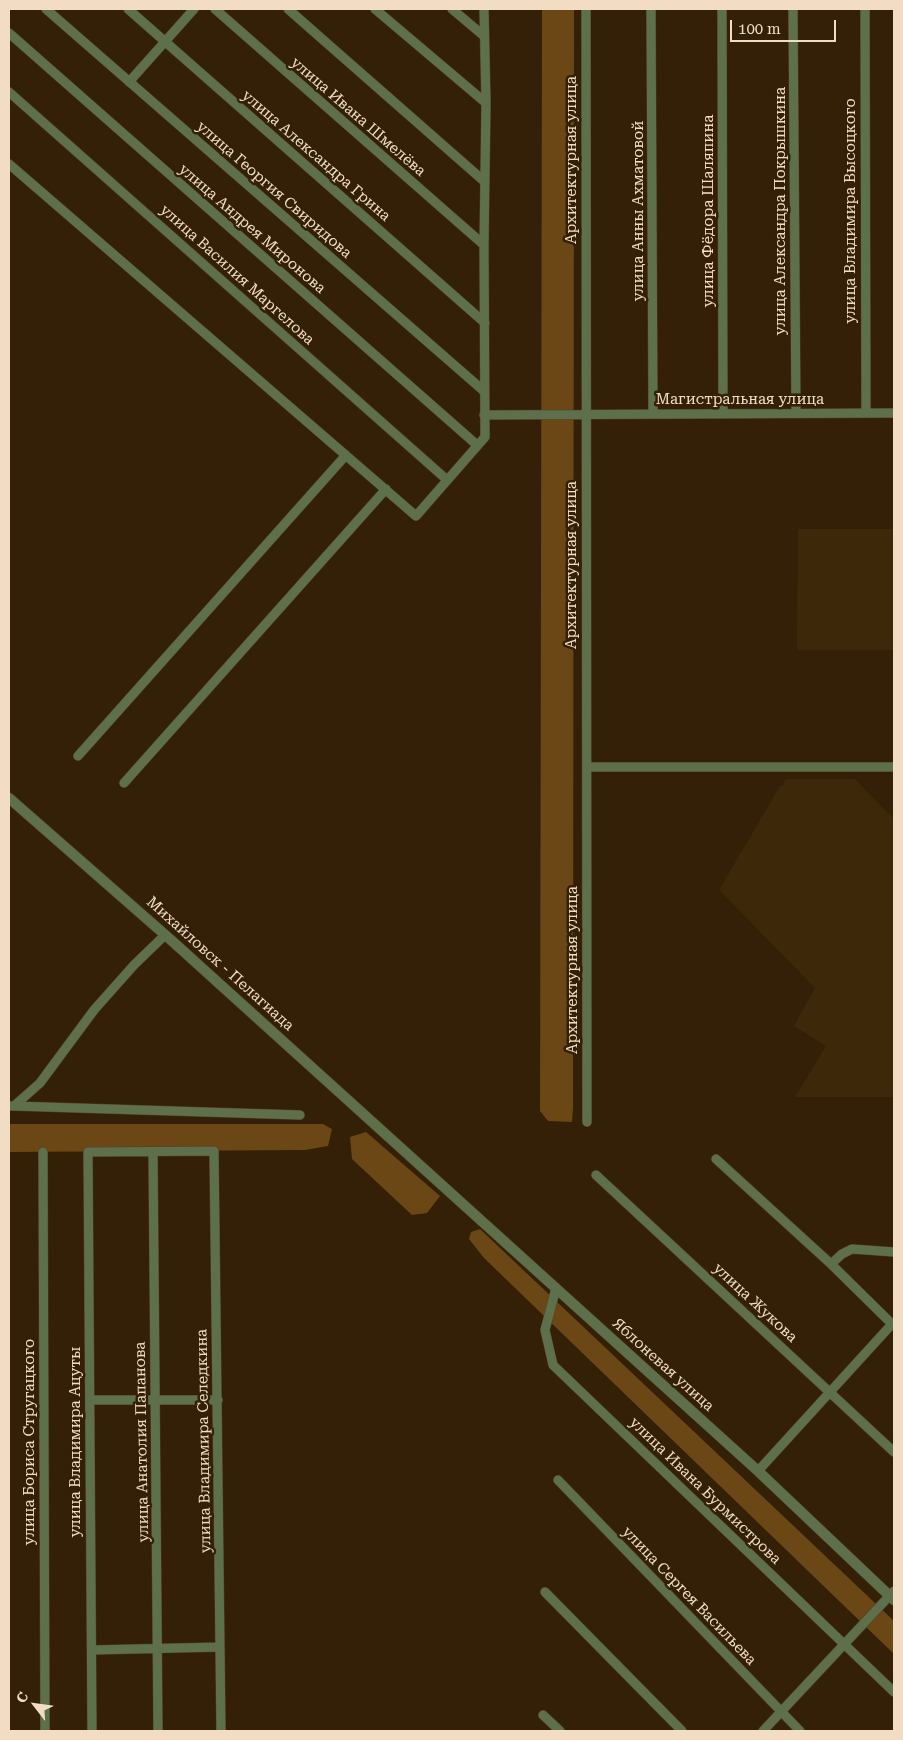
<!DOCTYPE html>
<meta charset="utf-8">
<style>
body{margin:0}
#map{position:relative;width:903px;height:1740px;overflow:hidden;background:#332006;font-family:"Roboto Serif",serif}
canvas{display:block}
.frame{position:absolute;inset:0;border:10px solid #f2ddc4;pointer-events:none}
.north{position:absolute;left:10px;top:1680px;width:50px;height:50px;-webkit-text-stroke:4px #332006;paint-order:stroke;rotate:300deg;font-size:14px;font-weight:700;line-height:20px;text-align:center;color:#f2ddc4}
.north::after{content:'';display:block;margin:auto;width:18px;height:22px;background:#f2ddc4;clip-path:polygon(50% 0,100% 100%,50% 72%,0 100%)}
.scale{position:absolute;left:730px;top:20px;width:106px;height:22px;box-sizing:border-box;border:2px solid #f2ddc4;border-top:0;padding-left:6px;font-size:15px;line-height:18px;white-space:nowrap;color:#f2ddc4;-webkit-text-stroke:4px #332006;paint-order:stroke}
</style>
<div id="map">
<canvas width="903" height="1740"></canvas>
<div class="frame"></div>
<div class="north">С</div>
<div class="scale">100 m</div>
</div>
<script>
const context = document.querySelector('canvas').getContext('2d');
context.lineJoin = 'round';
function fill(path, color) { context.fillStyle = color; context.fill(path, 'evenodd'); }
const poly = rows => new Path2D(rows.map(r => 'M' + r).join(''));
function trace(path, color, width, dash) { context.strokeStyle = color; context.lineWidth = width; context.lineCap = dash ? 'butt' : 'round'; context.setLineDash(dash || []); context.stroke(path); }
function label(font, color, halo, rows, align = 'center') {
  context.font = font + ' "Roboto Serif",serif'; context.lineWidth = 5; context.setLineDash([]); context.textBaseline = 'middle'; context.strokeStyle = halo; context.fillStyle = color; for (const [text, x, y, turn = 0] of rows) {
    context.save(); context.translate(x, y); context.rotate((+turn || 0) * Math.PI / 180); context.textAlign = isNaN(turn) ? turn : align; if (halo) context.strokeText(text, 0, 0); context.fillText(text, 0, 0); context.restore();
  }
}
fill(poly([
 [798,529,894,529,894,650,797,650],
 [785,779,855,779,894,819,894,1097,795,1097,826,1046,794,1026,815,988,719,890,780,786,783,786]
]), '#3e280a');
fill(poly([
 [542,9,574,9,573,1108,572,1122,548,1121,540,1111],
 [9,1124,323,1124,332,1129,328,1146,305,1150,9,1152],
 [366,1132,440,1196,427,1213,412,1215,352,1159,350,1137],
 [480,1229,894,1621,894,1654,484,1258,469,1239,471,1232]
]), '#6b4716');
const minor = poly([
 [46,9,485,392],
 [128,9,485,323],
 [215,9,484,245],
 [288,9,485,182],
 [375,9,486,103],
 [452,9,484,36],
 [586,9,587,1122],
 [651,9,653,413],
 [722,9,723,413],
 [793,9,796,413],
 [865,9,866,413],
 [9,33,477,445],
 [129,82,194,9],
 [9,92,446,479],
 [9,164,416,516,485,437,484,245,486,103,484,9],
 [484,415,894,413],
 [78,756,346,455],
 [587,767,894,767],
 [124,783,386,489],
 [11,1106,14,1106,40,1083,94,1010,134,965,165,935],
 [14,1106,300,1115],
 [43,1152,45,1731],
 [153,1152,158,1731],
 [716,1159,831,1264,894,1326],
 [596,1175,894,1452],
 [831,1264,842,1254,852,1249,894,1252],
 [556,1288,545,1330,553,1365,894,1692],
 [90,1400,218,1400],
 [758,1471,892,1324],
 [558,1480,800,1731],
 [545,1592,682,1731],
 [92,1650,219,1647],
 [543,1715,560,1731],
 [92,1731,88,1152,214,1151,221,1731],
 [763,1731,894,1591]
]);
const tertiary = poly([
 [9,798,171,940,758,1471,894,1600]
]);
trace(minor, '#523e24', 10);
trace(tertiary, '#523e24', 11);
trace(minor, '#5d704b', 9);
trace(tertiary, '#5d704b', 10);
label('15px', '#f2ddc4', '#332006', [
 ["улица Ивана Шмелёва",358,117,41],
 ["улица Александра Грина",316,156,41],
 ["Архитектурная улица",572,160,-90],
 ["улица Георгия Свиридова",274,190,41],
 ["улица Анны Ахматовой",639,211,-90],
 ["улица Фёдора Шаляпина",709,211,-90],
 ["улица Александра Покрышкина",781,211,-90],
 ["улица Владимира Высоцкого",851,211,-90],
 ["улица Андрея Миронова",252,229,41],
 ["улица Василия Маргелова",237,275,42],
 ["Магистральная улица",740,400],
 ["Архитектурная улица",572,565,-90],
 ["Михайловск - Пелагиада",220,964,42],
 ["Архитектурная улица",573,970,-90],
 ["улица Жукова",755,1303,43],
 ["Яблоневая улица",663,1365,42],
 ["улица Владимира Селедкина",204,1441,-91],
 ["улица Бориса Стругацкого",30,1442,-90],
 ["улица Владимира Ацуты",76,1442,-90],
 ["улица Анатолия Папанова",142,1442,-91],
 ["улица Ивана Бурмистрова",705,1491,44],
 ["улица Сергея Васильева",689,1596,46]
]);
</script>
